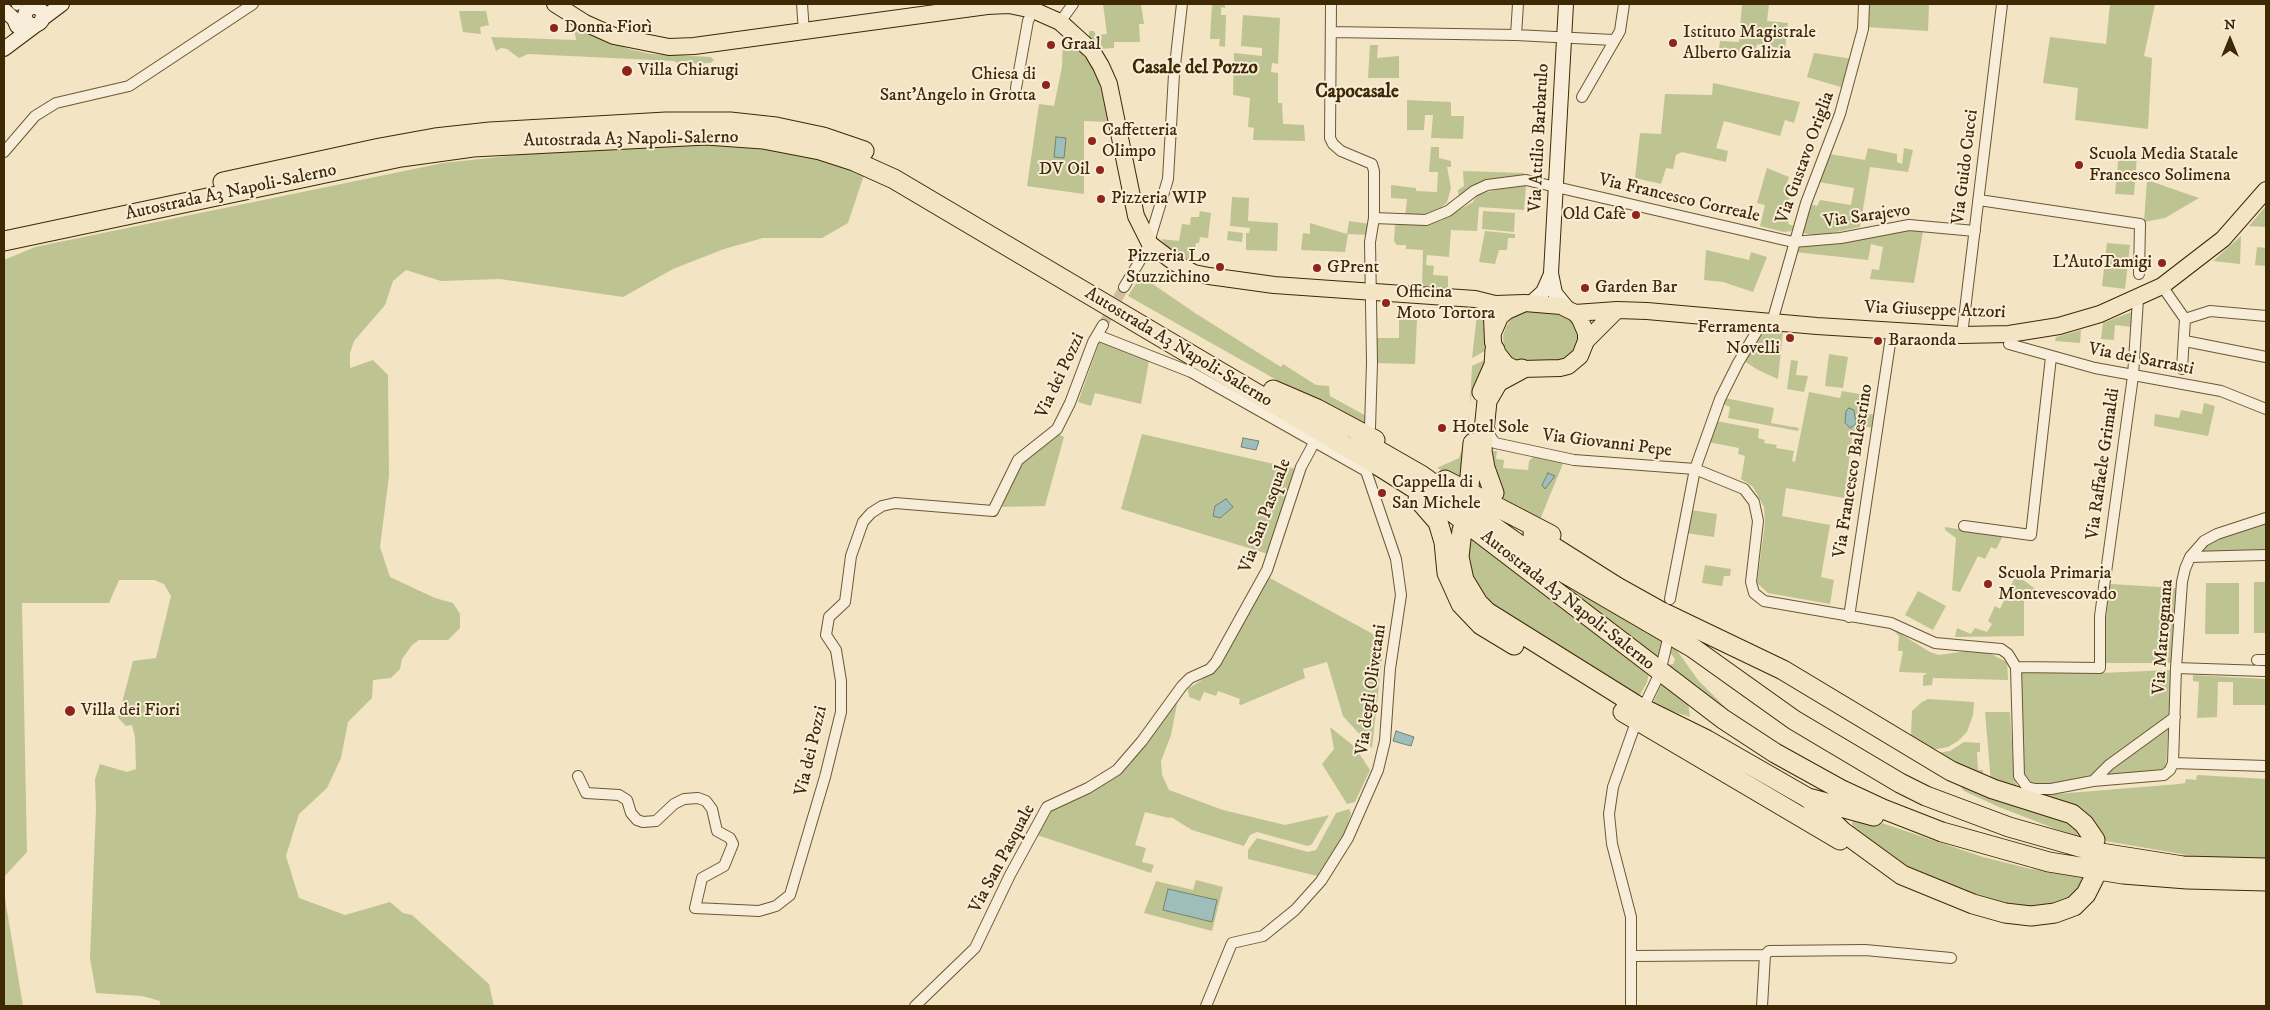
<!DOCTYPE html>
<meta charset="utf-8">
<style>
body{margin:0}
#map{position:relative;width:2270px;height:1010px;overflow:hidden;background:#f3e4c4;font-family:"IM FELL DW Pica",serif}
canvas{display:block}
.frame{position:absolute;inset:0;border:5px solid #3f2804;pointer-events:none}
.north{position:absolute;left:2205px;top:15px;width:50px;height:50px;-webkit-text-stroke:4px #f7edd9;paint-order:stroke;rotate:0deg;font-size:14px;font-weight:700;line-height:20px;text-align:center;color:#3f2804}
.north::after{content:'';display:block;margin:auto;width:18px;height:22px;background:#3f2804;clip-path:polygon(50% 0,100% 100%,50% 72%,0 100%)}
</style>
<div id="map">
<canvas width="2270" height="1010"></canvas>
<div class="frame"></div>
<div class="north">N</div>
</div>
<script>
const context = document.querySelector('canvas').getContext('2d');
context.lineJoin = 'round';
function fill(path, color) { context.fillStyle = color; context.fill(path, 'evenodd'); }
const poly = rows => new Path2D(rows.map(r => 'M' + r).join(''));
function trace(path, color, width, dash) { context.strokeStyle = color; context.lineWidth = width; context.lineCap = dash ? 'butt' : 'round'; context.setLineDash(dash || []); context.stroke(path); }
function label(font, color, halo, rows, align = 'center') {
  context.font = font + ' "IM FELL DW Pica",serif'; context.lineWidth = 4; context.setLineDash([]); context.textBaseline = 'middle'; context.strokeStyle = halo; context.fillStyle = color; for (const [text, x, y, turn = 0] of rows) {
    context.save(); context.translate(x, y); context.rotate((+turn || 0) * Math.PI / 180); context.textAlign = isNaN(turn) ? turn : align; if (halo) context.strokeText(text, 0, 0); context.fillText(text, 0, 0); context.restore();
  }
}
fill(poly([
 [1103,4,1141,4,1144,24,1139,24,1140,42,1114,42,1114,48,1098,49,1089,38,1089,31,1094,31,1096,35,1107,34],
 [1212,4,1225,4,1225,8,1221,7,1221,15,1226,15,1225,47,1219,46,1220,39,1210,39],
 [1742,4,1769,4,1767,21,1788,23,1785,49,1757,44,1755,53,1719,49,1720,41,1739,42],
 [1867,4,1929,4,1928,31,1866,27],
 [2110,4,2155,4,2144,56,2152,58,2148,129,2075,120,2078,88,2043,83,2050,37,2106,44],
 [459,11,486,11,489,25,480,27,481,34,463,32],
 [1243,15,1280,18,1278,64,1272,63,1271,72,1278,73,1278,103,1282,103,1283,124,1304,125,1305,141,1253,140,1254,128,1248,127,1250,98,1233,95,1234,53,1262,56,1262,48,1241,46],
 [574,27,629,49,651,54,711,57,714,60,710,63,679,64,674,61,528,54,519,58,507,49,501,48,496,51,491,37,576,40],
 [1063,37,1077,47,1097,73,1108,122,1084,121,1084,194,1027,186,1039,104,1054,106,1062,67],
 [1370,45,1378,45,1377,58,1399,56,1399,78,1368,78],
 [1814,53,1853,59,1844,88,1807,77],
 [1713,83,1800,102,1794,123,1785,120,1780,136,1724,121,1716,148,1728,151,1726,162,1682,152,1676,155,1673,169,1666,168,1661,184,1635,178,1640,133,1661,134,1665,94,1712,95],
 [1407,100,1451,102,1451,116,1464,116,1463,139,1431,138,1433,115,1425,115,1424,130,1407,130],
 [722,144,796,152,839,164,864,175,848,223,822,238,763,238,724,249,673,269,623,297,500,279,441,281,406,270,393,281,385,305,354,341,350,353,350,368,373,360,388,375,389,476,380,547,390,577,435,598,453,603,460,614,460,628,448,640,419,640,412,645,402,659,400,669,391,678,373,680,372,698,348,722,341,758,327,788,299,814,286,856,299,898,345,915,390,902,403,913,412,915,489,984,494,1006,160,1006,160,1001,142,996,96,993,90,958,96,809,95,779,100,764,127,772,136,769,135,737,132,725,126,726,118,718,133,661,156,658,171,596,164,584,154,580,119,580,109,603,22,603,27,852,4,877,4,260,35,247,443,163,527,154],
 [1431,147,1439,147,1439,158,1451,161,1451,167,1447,167,1451,188,1447,202,1435,214,1427,216,1405,216,1407,199,1391,198,1391,185,1416,188,1416,191,1437,192,1438,172,1429,172],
 [1868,148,1897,154,1897,162,1902,164,1904,148,1913,150,1908,172,1870,167,1860,227,1816,236,1799,232,1808,203,1817,206,1820,200,1851,205,1854,188,1818,182,1829,154,1865,160],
 [2119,153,2137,155,2134,195,2115,194],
 [1767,168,1789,177,1785,189,1792,192,1786,207,1779,205,1777,212,1790,218,1788,224,1794,226,1791,231,1784,232,1760,226,1765,205,1757,203],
 [1463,171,1524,173,1524,180,1499,182,1459,202,1458,190,1464,186],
 [2147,180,2199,198,2165,218,2144,222],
 [1514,185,1526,186,1524,210,1479,207,1477,231,1451,230,1449,257,1427,255,1426,265,1434,266,1433,275,1448,276,1448,288,1422,287,1423,250,1406,249,1406,245,1397,245,1394,241,1395,225,1420,225,1440,221,1473,202,1477,195],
 [1232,197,1249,198,1248,221,1278,223,1277,251,1246,250,1246,233,1249,233,1250,228,1230,226],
 [2266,206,2266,227,2249,226],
 [1200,211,1211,213,1208,238,1200,237,1199,243,1196,243,1193,264,1168,248,1161,239,1179,241,1182,224,1190,225,1191,217,1199,217],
 [1483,211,1515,213,1514,232,1482,229],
 [1349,221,1370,224,1368,235,1348,234,1345,252,1301,250,1303,233,1310,234,1310,223,1347,234],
 [1924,226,1914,283,1870,279,1872,269,1879,270,1883,247,1871,244,1868,260,1795,252,1798,241],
 [1228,231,1243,233,1242,242,1227,240],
 [1485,231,1515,234,1515,238,1508,238,1507,250,1499,250,1495,264,1479,262],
 [2241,236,2240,264,2213,261],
 [2107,243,2130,245,2125,289,2102,286],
 [2257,247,2266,248,2266,266,2255,265],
 [1706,250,1749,260,1751,252,1767,257,1753,292,1723,282,1704,280],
 [1141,276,1195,313,1281,367,1283,364,1316,385,1329,386,1330,396,1368,417,1367,431,1128,296],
 [1521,311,1562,312,1570,317,1580,333,1577,352,1558,362,1530,363,1516,360,1508,355,1504,350,1503,336,1506,327,1513,316],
 [2134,311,2131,327,2115,325,2114,340,2101,339,2103,323],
 [1480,313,1487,318,1488,343,1485,351,1472,358,1477,314],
 [1399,319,1417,320,1415,364,1372,363,1372,338,1399,338],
 [1769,330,1783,331,1778,379,1758,370,1744,361,1759,337],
 [2081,330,2080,343,2055,341,2056,337],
 [1100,341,1149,361,1141,404,1095,393,1091,406,1078,402],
 [1829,354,1848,357,1843,388,1825,386],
 [1487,359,1480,377,1473,386,1470,404,1472,366],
 [1791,360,1798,361,1796,375,1808,376,1804,392,1787,389],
 [1842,391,1865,395,1862,413,1877,415,1873,428,1864,426,1863,432,1853,431,1844,498,1786,488,1782,516,1830,525,1821,577,1834,580,1830,604,1768,593,1757,583,1765,523,1764,507,1753,487,1741,479,1745,456,1738,454,1739,448,1708,442,1716,421,1759,429,1758,438,1765,440,1764,443,1777,445,1776,448,1794,451,1792,461,1795,462,1809,392,1840,398],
 [1725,398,1774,408,1771,423,1799,428,1798,431,1728,418,1730,407,1723,404],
 [2204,403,2215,406,2208,436,2154,426,2155,414,2179,418,2181,410,2202,414],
 [1469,413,1467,482,1437,468,1459,458,1467,434],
 [1057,433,1064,437,1045,506,998,507,1021,462],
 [1142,434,1296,469,1268,554,1121,509],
 [1490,451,1497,451,1496,459,1504,460,1503,468,1528,470,1529,461,1535,455,1564,461,1539,522,1509,504,1502,496],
 [1691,510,1717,514,1714,537,1686,533],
 [2266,521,2266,553,2194,555,2205,543],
 [1945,527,2003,536,1996,549,1991,547,1985,559,1978,556,1960,592,1952,590,1956,538,1945,530],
 [1467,533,1649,673,1647,682,1638,699,1507,617,1484,599,1472,580,1466,559],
 [1530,559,1664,640,1662,653,1655,661],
 [1705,565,1731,569,1730,576,1724,576,1722,586,1702,583],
 [2016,575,2037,590,2037,598,2024,598,2024,636,1955,637,1957,628,1971,634,1975,628,1987,632,1992,624,1988,621,1995,606,2000,609],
 [1268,577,1384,640,1372,748,1343,716,1327,662,1303,669,1305,678,1241,705,1239,704,1240,699,1218,691,1216,696,1204,692,1200,701,1189,697,1188,689,1218,669],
 [2254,582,2266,582,2266,633,2254,633],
 [2206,583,2239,583,2239,634,2205,634],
 [2110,584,2176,588,2171,663,2106,663,2106,617],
 [1918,591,1946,606,1933,630,1905,615],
 [1891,628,1930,652,1939,655,1981,649,2007,662,2008,680,1933,678,1932,685,1923,686,1923,676,1927,673,1899,672,1903,651,1898,651,1899,636],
 [1669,646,1676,649,1698,680,1734,716,1666,669,1668,665,1673,664,1675,659,1671,654],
 [2171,670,2166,768,2160,771,2092,776,2051,784,2030,783,2024,774,2021,673,2100,673],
 [2193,675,2266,679,2266,705,2233,705,2233,682,2218,682,2217,717,2197,718,2199,682,2193,681],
 [1662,682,1688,703,1690,717,1652,705],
 [1178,699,1171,735,1161,761,1162,775,1169,790,1223,810,1285,825,1329,815,1312,844,1308,846,1257,832,1250,835,1244,846,1192,830,1171,817,1169,818,1145,812,1135,845,1146,848,1142,862,1154,865,1151,873,1037,835,1051,811,1091,792,1126,768],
 [1928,699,1974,702,1973,715,1967,732,1958,741,1948,747,1937,749,1929,748,1911,736,1912,711,1922,702],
 [1985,712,2010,712,2014,777,2018,790,1991,782],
 [1330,727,1355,747,1370,770,1355,802,1347,804,1322,764,1334,749],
 [1964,742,1980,743,1980,752,1977,752,1978,770,1983,770,1983,780,1930,754,1950,751],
 [2197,775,2266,779,2266,862,2217,860,2105,841,2095,824,2076,805,2044,795,2179,784,2185,783,2186,779,2196,780],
 [1961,785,2066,818,2085,838,2061,831,1999,807,1964,791,1960,786],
 [1349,809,1351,813,1345,832,1317,876,1248,859,1248,850,1257,838,1308,852,1316,850,1336,813],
 [1854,817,1867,818,1983,857,2031,869,2085,875,2088,878,2075,897,2045,909,1992,902,1910,871,1854,830,1852,824],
 [1196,880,1223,887,1212,931,1144,913,1156,881,1193,890],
 [4,888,6,905,23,1006,4,1006]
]), '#bec392');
const water = poly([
 [1056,137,1066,138,1064,158,1054,157,1056,137],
 [1849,408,1854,410,1856,424,1850,428,1845,423,1846,411,1849,408],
 [1243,438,1259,441,1256,450,1241,447,1243,438],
 [1548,473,1555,476,1545,489,1542,485,1548,473],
 [1226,499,1233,507,1220,518,1213,516,1215,506,1226,499],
 [1396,731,1414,737,1411,746,1393,741,1396,731],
 [1168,889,1217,900,1212,922,1163,910,1168,889]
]);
fill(water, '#9dbeba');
trace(water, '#778271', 1);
trace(poly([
 [1103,325,1124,287]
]), '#cfbe9e', 10, [10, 5]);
const street = poly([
 [17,4,17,5],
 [802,4,804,32],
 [1331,4,1330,138,1333,144,1341,151,1372,164,1374,171,1374,218,1370,242,1372,363,1370,428],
 [1060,22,1073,4],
 [1331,32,1516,35,1613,40],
 [1516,35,1518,4],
 [1016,88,1028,21,1033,10],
 [1582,97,1620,31,1624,4],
 [4,152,35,116,56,103,129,86,253,4],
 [1979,200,2140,224,2139,274],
 [1374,218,1426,220,1448,211,1474,191,1487,185,1526,180,1793,242,1841,238,1909,225,1975,231],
 [1149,242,1168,179,1174,74,1182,4],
 [2162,286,2185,319,2182,369],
 [1124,287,1150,244],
 [2185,319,2210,311,2266,316],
 [1772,322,1806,203,1840,114,1863,29,1864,4],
 [1097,335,1191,372,1366,471],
 [1962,335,2002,4],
 [2185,341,2266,357],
 [2009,344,2095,368,2221,391,2266,409],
 [1490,430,1490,436,1495,443,1574,460,1695,469,1744,489,1754,502,1758,521,1751,582,1754,593,1764,601,1891,623,1935,643,2001,649,2008,654,2016,667,2019,776,2027,787,2035,789,2051,789,2093,781,2164,775,2170,770,2173,763,2176,668,2182,582,2185,569,2190,557,2204,541,2217,534,2266,518],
 [1964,526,2031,535,2051,357],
 [2190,557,2266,555],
 [1670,599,1695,469,1720,399,1738,363,1763,321],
 [1849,617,1892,330],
 [2257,660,2266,660],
 [1662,664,1667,643],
 [2016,667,2100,668,2100,616,2133,376,2138,299],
 [2176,668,2264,671],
 [1645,704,1657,679],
 [2173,763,2266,766],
 [578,776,586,793,619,795,627,800,631,813,637,820,643,822,656,821,674,804,684,799,698,798,706,801,712,809,717,831,730,838,733,844,724,866,702,878,695,908,759,911,776,906,790,895,825,777,841,712,841,681,836,650,826,635,829,617,845,602,851,556,863,522,871,513,882,506,895,503,993,511,1018,460,1057,429,1070,403,1093,342,1103,325],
 [2093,781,2109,765,2175,717],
 [1633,956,1765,955,1769,951,1865,950,1951,958],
 [915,1006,975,948,1010,875,1047,807,1088,788,1117,770,1142,741,1182,686,1190,678,1210,669,1216,662,1267,570,1301,467,1314,443],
 [1206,1006,1232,943,1263,936,1295,910,1321,881,1348,838,1378,770,1385,741,1390,669,1401,595,1396,559,1366,471,1367,467],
 [1631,1006,1631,917,1612,844,1609,814,1613,787,1635,725],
 [1762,1006,1765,955]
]);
const secondary = poly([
 [1566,4,1551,273,1555,293,1568,309],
 '25 16a9 9 0 1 1 18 0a9 9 0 1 1-18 0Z',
 [4,10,14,19,17,26],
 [42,19,62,4],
 [4,49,36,25],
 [1531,303,1543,292,1551,274]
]);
const primary = poly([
 [555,4,585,23,614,36,669,47,694,46,987,6,1009,5,1033,10,1060,22,1092,51,1101,66,1109,84,1136,216,1150,244,1175,263,1194,273,1209,276,1274,285,1475,299,1495,304,1525,303],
 [1485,303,1492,318,1493,342,1495,350,1506,364,1513,368,1522,369,1560,368,1568,366,1580,356,1586,341,1586,333,1580,319,1575,313,1561,306,1525,303,1507,311,1500,317,1493,333],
 [1575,313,1617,310,1647,311,1817,326,1961,335,2009,334,2059,326,2100,314,2162,286,2223,239,2266,190],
 [1586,341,1617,310]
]);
const highway = poly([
 [223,182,380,148,435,138,490,132,666,122,730,122,776,127,823,137,864,151],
 [4,241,401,157,473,147,706,135,763,139,820,150,854,161,894,179,1379,466,1452,512,1723,719,1775,753,1840,789,1883,809,1942,832,2049,862,2123,874,2187,879,2266,881],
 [1273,390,1317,409,1375,440],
 [1482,392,1494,365,1495,350],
 [1360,440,1421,475,1535,556,1693,648,1794,720,1900,783,1926,796,2009,827,2101,853,2183,866,2266,868],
 [1445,480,1551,535],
 [1469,487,1473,443],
 [1494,493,1485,468,1482,451,1487,401,1498,382,1522,369],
 [1418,499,1438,522,1444,542,1447,573,1461,604,1481,625,1514,645],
 [1462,530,1459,557,1464,580,1478,603,1487,612,1636,705,1707,740,1808,798,1843,832,1902,875,1973,904,2005,913,2031,916,2055,913,2074,906,2086,894,2094,878],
 [1533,534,1617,587,1660,611,1783,670,1951,771,1993,789,2072,814,2084,824,2095,840],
 [1623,712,1840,840],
 [1808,798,1874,816]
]);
trace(street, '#6c5734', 12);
trace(secondary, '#3f2804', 16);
trace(primary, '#3f2804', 18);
trace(highway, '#3f2804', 21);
trace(street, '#f7edd9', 10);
trace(secondary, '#f7edd9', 14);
trace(primary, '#f3e4c4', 16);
trace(highway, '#f3e4c4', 19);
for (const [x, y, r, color] of [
 [554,28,5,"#8f2418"],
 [1673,43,5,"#8f2418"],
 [1051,45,5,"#8f2418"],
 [627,71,6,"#8f2418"],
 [1046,85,5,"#8f2418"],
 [1092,141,5,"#8f2418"],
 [2079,165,5,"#8f2418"],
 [1100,170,5,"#8f2418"],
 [1101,199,5,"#8f2418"],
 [1636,215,5,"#8f2418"],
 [2162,263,5,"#8f2418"],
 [1220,267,5,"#8f2418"],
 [1317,268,5,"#8f2418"],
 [1585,288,5,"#8f2418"],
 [1386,303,5,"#8f2418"],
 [1790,338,5,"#8f2418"],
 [1878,341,5,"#8f2418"],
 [1442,428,5,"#8f2418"],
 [1382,493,5,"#8f2418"],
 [1988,584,5,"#8f2418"],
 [70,711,6,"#8f2418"]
]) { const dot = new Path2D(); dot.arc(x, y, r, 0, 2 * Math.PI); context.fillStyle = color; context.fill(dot); trace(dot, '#f7edd9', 2); }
label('18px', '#3f2804', '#f7edd9', [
 ["Donna Fiorì",564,28],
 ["Istituto Magistrale",1683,33],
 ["Alberto Galizia",1683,54],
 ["Graal",1061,45],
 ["Villa Chiarugi",638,71],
 ["Chiesa di",1036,75,"right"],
 ["Sant'Angelo in Grotta",1036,96,"right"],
 ["Caffetteria",1102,131],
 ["Olimpo",1102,152],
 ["Scuola Media Statale",2089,155],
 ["Francesco Solimena",2089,176],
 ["DV Oil",1090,170,"right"],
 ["Pizzeria WIP",1111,199],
 ["Old Cafè",1626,215,"right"],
 ["Pizzeria Lo",1210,257,"right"],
 ["Stuzzichino",1210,278,"right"],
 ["L'AutoTamigi",2152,263,"right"],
 ["GPrent",1327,268],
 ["Garden Bar",1595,288],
 ["Officina",1396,293],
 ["Moto Tortora",1396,314],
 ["Ferramenta",1780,328,"right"],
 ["Novelli",1780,349,"right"],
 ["Baraonda",1888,341],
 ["Hotel Sole",1452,428],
 ["Cappella di",1392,483],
 ["San Michele",1392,504],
 ["Scuola Primaria",1998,574],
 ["Montevescovado",1998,595],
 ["Villa dei Fiori",81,711]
], 'left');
label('18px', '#3f2804', '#f7edd9', [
 ["Via Attilio Barbarulo",1540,138,-87],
 ["Autostrada A3 Napoli-Salerno",631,140,-1],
 ["Via Gustavo Origlia",1806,158,-70],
 ["Via Guido Cucci",1966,167,-83],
 ["Autostrada A3 Napoli-Salerno",231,193,-12],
 ["Via Francesco Correale",1679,199,13],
 ["Via Sarajevo",1867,217,-8],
 ["Via Giuseppe Atzori",1935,311,2],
 ["Autostrada A3 Napoli-Salerno",1178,348,31],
 ["Via dei Sarrasti",2141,360,11],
 ["Via dei Pozzi",1061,376,-65],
 ["Via Giovanni Pepe",1607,444,7],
 ["Via Raffaele Grimaldi",2104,464,-82],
 ["Via Francesco Balestrino",1854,471,-81],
 ["Via San Pasquale",1266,516,-70],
 ["Autostrada A3 Napoli-Salerno",1567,601,38],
 ["Via Matrognana",2164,637,-86],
 ["Via degli Olivetani",1372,690,-82],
 ["Via dei Pozzi",812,751,-77],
 ["Via San Pasquale",1003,859,-62]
]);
label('bold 19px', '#3f2804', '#f7edd9', [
 ["Casale del Pozzo",1195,69],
 ["Capocasale",1357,93]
]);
</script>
